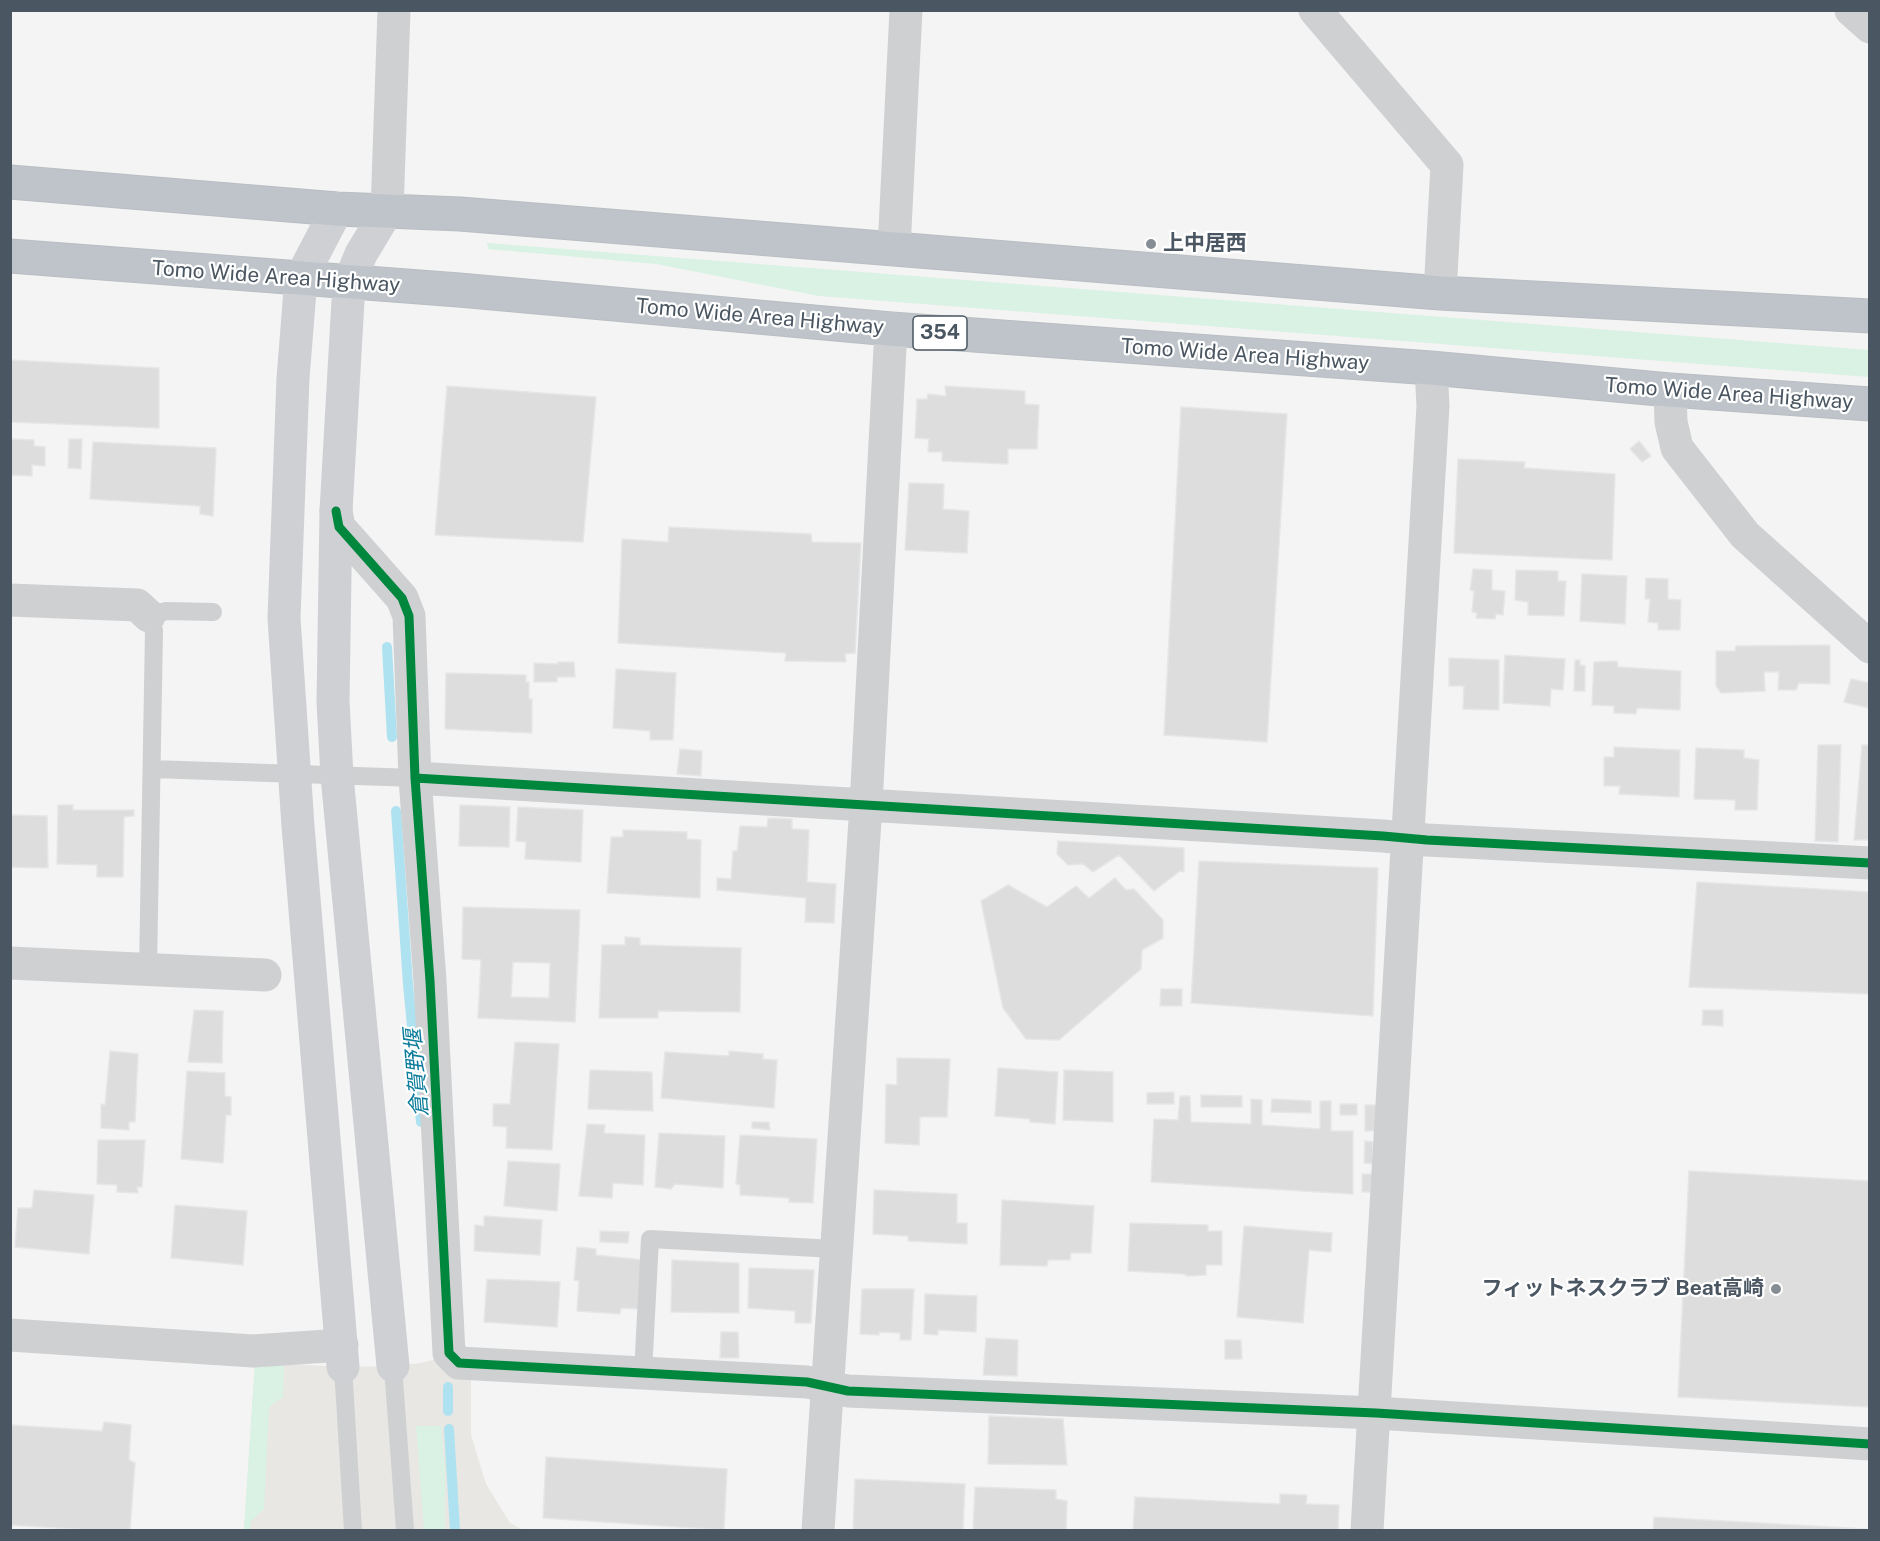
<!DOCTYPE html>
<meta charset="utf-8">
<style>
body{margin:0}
#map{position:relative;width:1880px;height:1541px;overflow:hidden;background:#f4f4f4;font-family:"Public Sans",sans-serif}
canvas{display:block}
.frame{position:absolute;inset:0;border:12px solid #4a5661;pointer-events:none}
</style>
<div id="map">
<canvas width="1880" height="1541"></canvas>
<div class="frame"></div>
</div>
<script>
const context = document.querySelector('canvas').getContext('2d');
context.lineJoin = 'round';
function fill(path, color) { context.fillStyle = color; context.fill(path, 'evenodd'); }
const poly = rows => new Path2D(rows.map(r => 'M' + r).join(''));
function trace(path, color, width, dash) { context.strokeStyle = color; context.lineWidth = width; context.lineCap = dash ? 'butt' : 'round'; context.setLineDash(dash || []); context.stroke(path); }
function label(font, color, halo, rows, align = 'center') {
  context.font = font + ' "Public Sans","Noto Sans JP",sans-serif'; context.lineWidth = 4.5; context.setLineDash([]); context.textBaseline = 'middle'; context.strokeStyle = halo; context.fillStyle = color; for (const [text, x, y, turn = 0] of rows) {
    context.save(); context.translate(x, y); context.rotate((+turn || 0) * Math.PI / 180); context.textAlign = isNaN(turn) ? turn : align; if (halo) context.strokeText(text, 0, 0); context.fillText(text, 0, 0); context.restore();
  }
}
fill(poly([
 [436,1359,471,1376,471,1435,486,1484,510,1523,523,1530,244,1530,255,1362,343,1367,393,1366,421,1363]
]), '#e8e7e3');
fill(poly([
 [487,243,1869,350,1869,377,819,296,656,264,488,249],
 [255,1362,284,1364,283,1397,269,1407,264,1509,251,1521,250,1530,244,1530],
 [416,1426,441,1426,445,1469,445,1530,424,1530]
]), '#d9f2e3');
trace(poly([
 [387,647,392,737],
 [396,811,408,984,421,1122],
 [448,1387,448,1411],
 [449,1429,455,1530]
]), '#aee2f0', 10);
const building = poly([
 [10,360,159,368,159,428,10,422,10,360],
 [447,386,596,397,583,542,435,535,447,386],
 [945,386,1025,391,1025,404,1039,405,1037,449,1008,449,1008,464,942,461,942,452,928,452,929,439,915,438,917,399,927,399,928,394,946,396,945,386],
 [1181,407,1287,414,1267,742,1164,735,1181,407],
 [10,439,34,440,34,446,45,447,45,466,32,465,32,476,10,475,10,439],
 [69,439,82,439,81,469,68,468,69,439],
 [1639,441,1651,456,1642,462,1630,449,1639,441],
 [93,442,216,448,213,516,200,514,200,506,90,499,93,442],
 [1458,459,1525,462,1524,468,1615,474,1612,560,1454,553,1458,459],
 [909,483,944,484,943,509,969,511,967,553,905,550,909,483],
 [669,527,811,534,812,542,861,543,855,653,845,654,846,662,785,661,786,653,618,643,622,539,668,542,669,527],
 [1473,569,1492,570,1492,590,1505,591,1503,615,1496,614,1495,619,1476,618,1477,613,1472,612,1474,591,1470,590,1473,569],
 [1516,570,1558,571,1558,581,1566,581,1564,616,1528,615,1528,602,1515,600,1516,570],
 [1582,574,1627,576,1625,624,1580,621,1582,574],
 [1646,578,1668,579,1668,599,1681,600,1680,630,1658,630,1658,623,1648,622,1650,599,1645,599,1646,578],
 [1830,645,1830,684,1799,683,1796,690,1778,690,1779,672,1764,672,1765,691,1721,693,1716,686,1716,651,1735,651,1736,646,1830,645],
 [1505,655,1565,659,1563,690,1551,689,1550,706,1503,703,1505,655],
 [1449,658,1499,660,1499,710,1463,709,1464,686,1449,686,1449,658],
 [1575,660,1580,660,1580,665,1585,666,1585,691,1574,691,1575,660],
 [1617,661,1618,667,1681,671,1680,710,1637,708,1636,714,1614,713,1614,706,1592,705,1594,662,1617,661],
 [558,662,574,662,575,677,557,677,557,682,534,682,534,663,558,664,558,662],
 [616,669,676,673,673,740,650,740,650,731,613,728,616,669],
 [446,673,526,675,526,682,529,682,529,699,532,699,532,733,445,729,446,673],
 [1851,679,1870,683,1868,708,1844,702,1851,679],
 [1818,745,1841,745,1838,842,1815,841,1818,745],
 [1862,745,1870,745,1870,840,1854,840,1862,745],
 [1614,747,1680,750,1679,797,1619,794,1620,786,1604,786,1604,757,1614,757,1614,747],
 [1696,748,1744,750,1744,758,1759,760,1757,810,1735,810,1735,800,1694,799,1696,748],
 [680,749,702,751,701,776,677,774,680,749],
 [58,805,73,805,73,810,134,810,134,816,124,817,123,877,97,877,97,865,57,864,58,805],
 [460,805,510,807,509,847,459,846,460,805],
 [518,807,583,810,581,862,525,859,526,842,516,841,518,807],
 [10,815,47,816,48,868,10,867,10,815],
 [768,818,792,819,792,829,809,830,807,882,836,884,834,923,805,922,806,898,717,890,717,878,731,879,733,851,737,851,740,826,767,827,768,818],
 [623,830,687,832,687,839,701,840,700,898,607,893,611,837,623,837,623,830],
 [1058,841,1184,848,1184,872,1180,871,1154,891,1119,855,1093,872,1083,864,1068,865,1057,854,1058,841],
 [1199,861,1378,868,1373,1016,1191,1003,1199,861],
 [1115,878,1126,890,1134,889,1163,920,1163,938,1142,950,1141,969,1059,1040,1026,1039,1003,1008,981,901,1008,885,1047,907,1076,886,1089,898,1115,878],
 [1697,882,1870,892,1870,994,1689,987,1697,882],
 [463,907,580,910,575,1022,478,1018,481,960,462,959,463,907],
 [625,937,640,938,640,945,741,948,740,1012,658,1011,658,1018,599,1018,602,945,625,945,625,937],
 [513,962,550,963,549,998,511,997,513,962],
 [1161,989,1182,989,1182,1006,1160,1006,1161,989],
 [194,1010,223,1011,222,1063,188,1062,194,1010],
 [1703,1010,1723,1010,1723,1026,1702,1025,1703,1010],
 [515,1042,559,1044,552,1150,506,1148,507,1127,493,1126,493,1104,510,1104,515,1042],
 [110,1051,138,1054,135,1122,129,1122,129,1130,101,1128,101,1104,105,1105,110,1051],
 [729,1051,763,1054,763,1059,777,1060,774,1108,661,1098,665,1052,729,1056,729,1051],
 [897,1058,950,1059,947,1117,920,1117,919,1145,885,1143,886,1084,897,1085,897,1058],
 [998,1068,1058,1072,1055,1124,1030,1122,1030,1119,995,1116,998,1068],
 [590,1070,652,1072,653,1111,588,1109,590,1070],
 [1064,1070,1113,1072,1113,1122,1063,1120,1064,1070],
 [187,1071,225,1073,225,1096,231,1097,231,1115,226,1115,223,1163,181,1159,187,1071],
 [1174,1092,1174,1104,1147,1104,1147,1093,1174,1092],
 [1201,1095,1242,1096,1242,1107,1201,1107,1201,1095],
 [1180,1096,1190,1096,1191,1122,1251,1124,1251,1099,1262,1100,1262,1125,1320,1129,1320,1101,1331,1101,1331,1131,1353,1131,1353,1194,1151,1182,1154,1119,1178,1120,1180,1096],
 [1272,1099,1311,1101,1311,1113,1271,1112,1272,1099],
 [1340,1104,1357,1104,1357,1115,1340,1115,1340,1104],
 [1365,1105,1377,1105,1377,1131,1365,1131,1365,1105],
 [752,1122,769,1122,770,1130,752,1128,752,1122],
 [587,1124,605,1125,604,1133,645,1135,643,1185,613,1183,612,1198,579,1196,587,1124],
 [659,1133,725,1136,723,1188,675,1184,671,1189,655,1187,659,1133],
 [740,1135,817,1139,813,1203,789,1202,789,1198,740,1195,740,1185,736,1184,740,1135],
 [98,1140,145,1140,142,1187,137,1187,138,1193,117,1192,117,1185,97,1184,98,1140],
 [1365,1141,1373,1142,1373,1164,1364,1163,1365,1141],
 [508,1161,560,1164,557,1211,504,1206,508,1161],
 [1689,1171,1870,1181,1870,1407,1678,1397,1689,1171],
 [1362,1174,1372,1174,1371,1192,1362,1192,1362,1174],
 [34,1190,94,1195,89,1254,15,1247,18,1208,32,1208,34,1190],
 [874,1190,957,1194,957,1223,967,1223,967,1244,908,1241,908,1236,873,1234,874,1190],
 [1002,1200,1094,1206,1091,1253,1071,1253,1070,1260,1048,1260,1047,1266,1000,1265,1002,1200],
 [175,1205,247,1211,243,1265,171,1258,175,1205],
 [484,1216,542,1220,540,1255,474,1251,475,1225,484,1226,484,1216],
 [1130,1223,1208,1225,1208,1231,1222,1231,1222,1265,1206,1265,1206,1275,1187,1276,1184,1274,1128,1271,1130,1223],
 [1244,1226,1332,1233,1331,1252,1309,1250,1303,1323,1237,1317,1244,1226],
 [600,1231,629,1232,628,1243,600,1242,600,1231],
 [577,1247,596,1249,596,1255,644,1260,639,1309,621,1308,620,1314,577,1311,579,1281,574,1280,577,1247],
 [672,1260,739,1263,739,1313,671,1312,672,1260],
 [749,1268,814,1270,811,1323,795,1323,795,1311,748,1308,749,1268],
 [487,1279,560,1282,557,1327,484,1322,487,1279],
 [862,1289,914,1289,911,1340,900,1340,900,1333,879,1332,879,1335,860,1334,862,1289],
 [925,1294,977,1296,976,1332,938,1330,938,1335,924,1334,925,1294],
 [721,1332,738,1332,739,1358,720,1358,721,1332],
 [986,1338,1018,1340,1017,1376,983,1375,986,1338],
 [1225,1340,1241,1340,1242,1359,1225,1359,1225,1340],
 [989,1416,1063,1419,1067,1465,988,1464,989,1416],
 [104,1422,131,1425,129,1460,135,1463,130,1530,89,1530,10,1525,10,1425,102,1431,104,1422],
 [546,1457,727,1469,724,1530,543,1518,546,1457],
 [855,1479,965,1484,963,1530,853,1530,855,1479],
 [975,1487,1056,1490,1056,1499,1067,1501,1066,1530,973,1530,975,1487],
 [1280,1494,1307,1495,1306,1504,1339,1505,1338,1530,1133,1530,1135,1497,1280,1504,1280,1494],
 [1654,1517,1866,1529,1866,1530,1653,1530,1654,1517]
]);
fill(building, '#ddddde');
trace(building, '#e5e6e7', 1.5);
const highway = poly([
 [10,182,337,209,460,214,1440,293,1870,316],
 [10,256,459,290,891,329,1431,368,1670,390,1870,404]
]);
trace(highway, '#b9bec3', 35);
trace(poly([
 [152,769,415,778],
 [148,969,154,630,149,616,166,611,213,612],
 [393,1366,405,1530],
 [343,1367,353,1530],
 [643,1373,650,1239,835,1249]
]), '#ced0d2', 18);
trace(poly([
 [1315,10,1447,165,1440,293],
 [1851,10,1870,27],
 [387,211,394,10],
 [894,249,906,10],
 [1670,390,1671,422,1677,448,1745,535,1870,647],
 [336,511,339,527,402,598,409,616,415,778,430,981,449,1353,459,1363,807,1382,848,1391,1376,1413,1870,1444],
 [10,600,137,605,149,616],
 [415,778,1383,836,1427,840,1870,863],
 [10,963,265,975],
 [10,1335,253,1351,342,1345],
 [818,1530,866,805,891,329],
 [1367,1530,1433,406,1431,368]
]), '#ced0d2', 33);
trace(poly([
 [337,209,301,278,293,378,284,618,298,826,343,1367],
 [387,211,361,254,349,283,336,511,333,702,337,776,393,1366]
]), '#ced0d4', 33);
trace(highway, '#bec4c9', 33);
trace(poly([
 [336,511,339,527,402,598,409,616,415,778,430,981,449,1353,459,1363,807,1382,848,1391,1376,1413,1870,1444],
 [415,778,1383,836,1427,840,1870,863]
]), '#00873e', 9);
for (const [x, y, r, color] of [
 [1151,244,6,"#868d94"],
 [1776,1289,6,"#868d94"]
]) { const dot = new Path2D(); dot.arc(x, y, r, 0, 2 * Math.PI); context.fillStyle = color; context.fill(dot); trace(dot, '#fff', 2); }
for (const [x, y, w] of [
 [940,333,54]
]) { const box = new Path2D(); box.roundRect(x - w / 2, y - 17, w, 34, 4.5); context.fillStyle = '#fff'; context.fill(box); trace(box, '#4a5661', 1.5); }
label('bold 20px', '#4a5661', null, [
 ["354",940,333]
]);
label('bold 21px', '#4a5661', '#fff', [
 ["上中居西",1163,244],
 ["フィットネスクラブ Beat高崎",1764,1289,"right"]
], 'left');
label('21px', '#4a5661', '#fff', [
 ["Tomo Wide Area Highway",276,277,4],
 ["Tomo Wide Area Highway",760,317,5],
 ["Tomo Wide Area Highway",1245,355,4],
 ["Tomo Wide Area Highway",1729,394,4]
]);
label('italic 22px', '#0c7c9b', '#fff', [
 ["倉賀野堰",417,1073,-95]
]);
</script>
